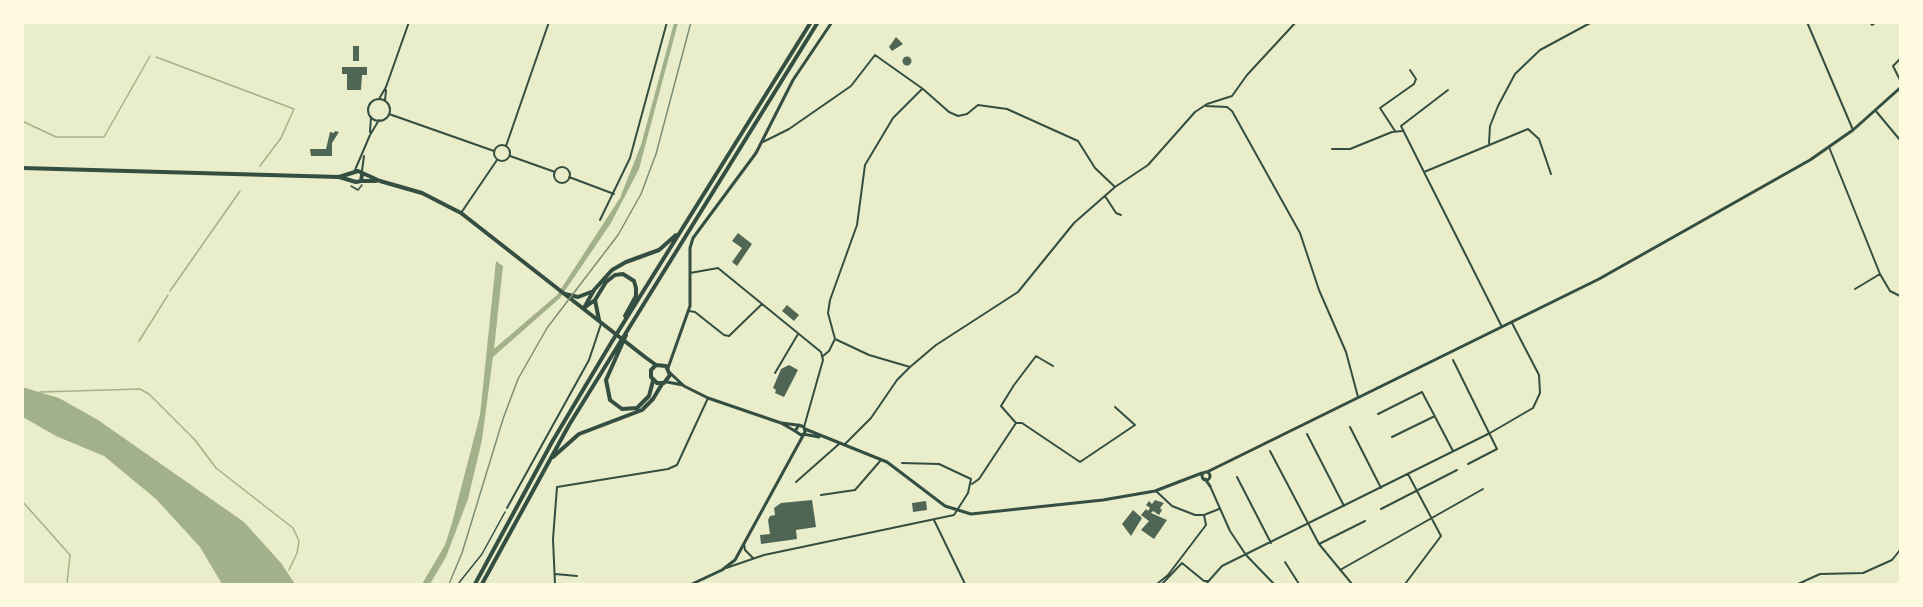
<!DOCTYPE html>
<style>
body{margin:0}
#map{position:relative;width:1923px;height:607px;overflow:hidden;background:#e9edc9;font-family:"Work Sans",sans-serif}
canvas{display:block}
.frame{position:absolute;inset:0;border:24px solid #fefae0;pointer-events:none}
</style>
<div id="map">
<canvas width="1923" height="607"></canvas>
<div class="frame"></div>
</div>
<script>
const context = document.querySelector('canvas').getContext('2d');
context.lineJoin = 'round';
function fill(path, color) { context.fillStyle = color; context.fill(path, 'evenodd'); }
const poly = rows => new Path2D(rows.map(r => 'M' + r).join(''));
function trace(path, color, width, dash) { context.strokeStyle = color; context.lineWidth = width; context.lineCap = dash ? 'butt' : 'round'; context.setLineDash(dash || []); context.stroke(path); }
fill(poly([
 [674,23,678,23,639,169,611,223,560,298,493,357,482,440,468,499,446,557,430,584,422,584,445,545,452,523,480,415,496,261,503,266,494,349,557,295,620,198,641,145],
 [22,387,59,398,98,420,244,522,281,563,295,584,222,584,200,547,156,499,104,456,56,436,23,417]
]), '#a3b18a');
trace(poly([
 [156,57,294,109,281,138,260,166],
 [22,121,56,137,104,137,150,56],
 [170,291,240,191],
 [139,341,168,295],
 [40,392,140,389,149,394,195,440,216,468,293,528,299,541,297,553,289,570],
 [22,501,70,555,67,584]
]), '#a3b18a', 1.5);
fill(poly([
 [896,37,903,44,892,51,889,47],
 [353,46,359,46,359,61,353,61],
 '902.5 61a4.5 4.5 0 1 1 9 0a4.5 4.5 0 1 1-9 0Z',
 [342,67,367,67,367,75,362,75,361,90,347,90,347,74,342,74],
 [335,131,339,132,332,143,332,156,311,156,310,149,326,149,330,132,334,133],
 [738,233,752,244,737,266,732,262,742,248,732,241],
 [787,305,799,315,794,321,782,311],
 [789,365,798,370,784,397,775,393,776,390,773,388,781,369],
 [812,500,816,527,796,530,797,539,761,544,760,535,770,534,768,520,770,516,775,515,774,508,781,503],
 [1155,500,1164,503,1160,508,1162,510,1159,515,1153,511,1151,513,1167,520,1154,539,1141,530,1149,521,1141,515,1146,509,1148,511,1150,508,1146,505,1149,501,1152,504],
 [926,501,927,510,913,512,912,503],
 [1133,510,1142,518,1131,536,1122,524]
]), '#4f6655');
trace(poly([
 [351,186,358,190,362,185],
 [458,584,482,554,505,512]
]), '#344e41', 1.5);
trace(poly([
 [1807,22,1853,130],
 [1870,22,1872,25,1877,22],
 [1900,59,1893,66,1900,80],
 [379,99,386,87,409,22],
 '368 110a11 11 0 1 1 22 0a11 11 0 1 1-22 0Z',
 [385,101,386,90],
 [1206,106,1227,107,1232,111,1300,233,1319,290,1346,352,1358,397],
 [1875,110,1900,140],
 [389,114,494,151],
 [1395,131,1380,108,1414,84,1416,79,1410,70],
 [370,132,371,117],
 [763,142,789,129,851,86,875,55,923,89,949,112,958,116,967,114,978,105,1007,109,1078,141,1095,168,1115,187],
 [1489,143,1490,126,1498,106,1515,74,1540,50,1592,22],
 '494 153a8 8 0 1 1 16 0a8 8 0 1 1-16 0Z',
 [506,146,549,22],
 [1829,147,1880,274,1855,289],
 [1332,149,1350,149,1392,132,1402,131],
 [510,156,555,172],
 '554 175a8 8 0 1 1 16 0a8 8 0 1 1-16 0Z',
 [355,170,370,135,379,120],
 [362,171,364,156],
 [1424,172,1401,126,1448,90],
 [569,177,614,194],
 [1105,196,1116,213,1121,215],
 [461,213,497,160],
 [600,220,630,158,667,22],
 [690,273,718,268,821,352,823,360,804,427],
 [1880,274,1890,291,1900,296],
 [689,311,695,312,724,335,729,336,762,304],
 [1502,327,1424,172,1528,129,1539,139,1551,174],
 [835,339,869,355,910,367],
 [823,356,829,351,835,339,828,313,830,300,857,225,865,165,893,118,922,89],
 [1453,360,1497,449,1468,464],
 [1053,366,1036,356,1014,385,1001,406,1016,423,1022,423,1080,462,1135,425,1115,407],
 [775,373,798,334],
 [1378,414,1422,392,1453,451],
 [1350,427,1381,488],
 [1307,434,1344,506],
 [1392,437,1435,416],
 [844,445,871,418,897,380,910,367,936,345,1018,292,1074,223,1115,187,1148,165,1195,112,1207,104,1232,96,1247,75,1296,22],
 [1270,451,1319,544,1352,584],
 [1237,477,1271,543],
 [796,482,839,444],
 [972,484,979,479,1016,423],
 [1210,486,1230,531,1246,555,1274,584],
 [1156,491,1172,506,1195,515,1204,515,1219,509],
 [821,495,855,490,881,460],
 [507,508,589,360,601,324],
 [1381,509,1457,470],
 [934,520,965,584],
 [744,544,745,550,753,558],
 [1319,544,1365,521],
 [1285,562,1299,584],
 [726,568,764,555,954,515,968,493,971,479,939,464,902,463],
 [1340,570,1483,489],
 [555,574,577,576],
 [555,584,553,539,557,487,668,469,677,465,708,398],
 [1157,584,1168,575,1206,525,1204,515],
 [1162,584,1182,563,1204,581,1209,581],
 [1206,584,1222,566,1490,433,1533,408,1540,393,1539,375,1512,323],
 [1405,584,1441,536,1408,474],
 [1798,584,1820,574,1863,573,1892,560,1900,550]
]), '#344e41', 2);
trace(poly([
 [668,368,690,306,690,248,693,238,756,153,793,80,832,22],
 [670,373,684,386,708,398,781,423,795,431],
 [667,382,683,385],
 [782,423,797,425],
 [805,429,887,462,945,506,971,514,1103,500,1155,491,1202,473],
 [803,434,819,437],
 [1207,472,1599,279,1810,160,1853,130,1900,88],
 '1202 476a4 4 0 1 1 8 0a4 4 0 1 1-8 0Z',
 [1205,479,1210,486],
 [692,584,722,570,735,560,805,432,804,427,799,425,795,431,801,435]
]), '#344e41', 3);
trace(poly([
 [22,168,339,177,356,182,361,181,362,175],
 [339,177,358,171,380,181,422,193,461,213,645,357,656,365,666,366,670,375,664,383,657,383,651,377,651,370,656,365],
 [361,181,376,181]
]), '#344e41', 4);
trace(poly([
 [565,294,578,297,591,292],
 [595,300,599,320],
 [584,308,594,290,612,270,626,262,659,250,676,235],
 [584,308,595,300,606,282,615,275,623,274,634,281,636,288,636,296,625,316],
 [626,335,606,380,610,400,622,409,637,408,649,396,653,381],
 [553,457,579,434,642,410,653,399,662,384],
 [475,584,552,442,611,343,811,22],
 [482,584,569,425,818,22]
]), '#344e41', 4);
trace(poly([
 [449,584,462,553,503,419,518,379,547,328,618,235,641,194,656,154,691,22]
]), '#7c8e77', 1.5);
</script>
